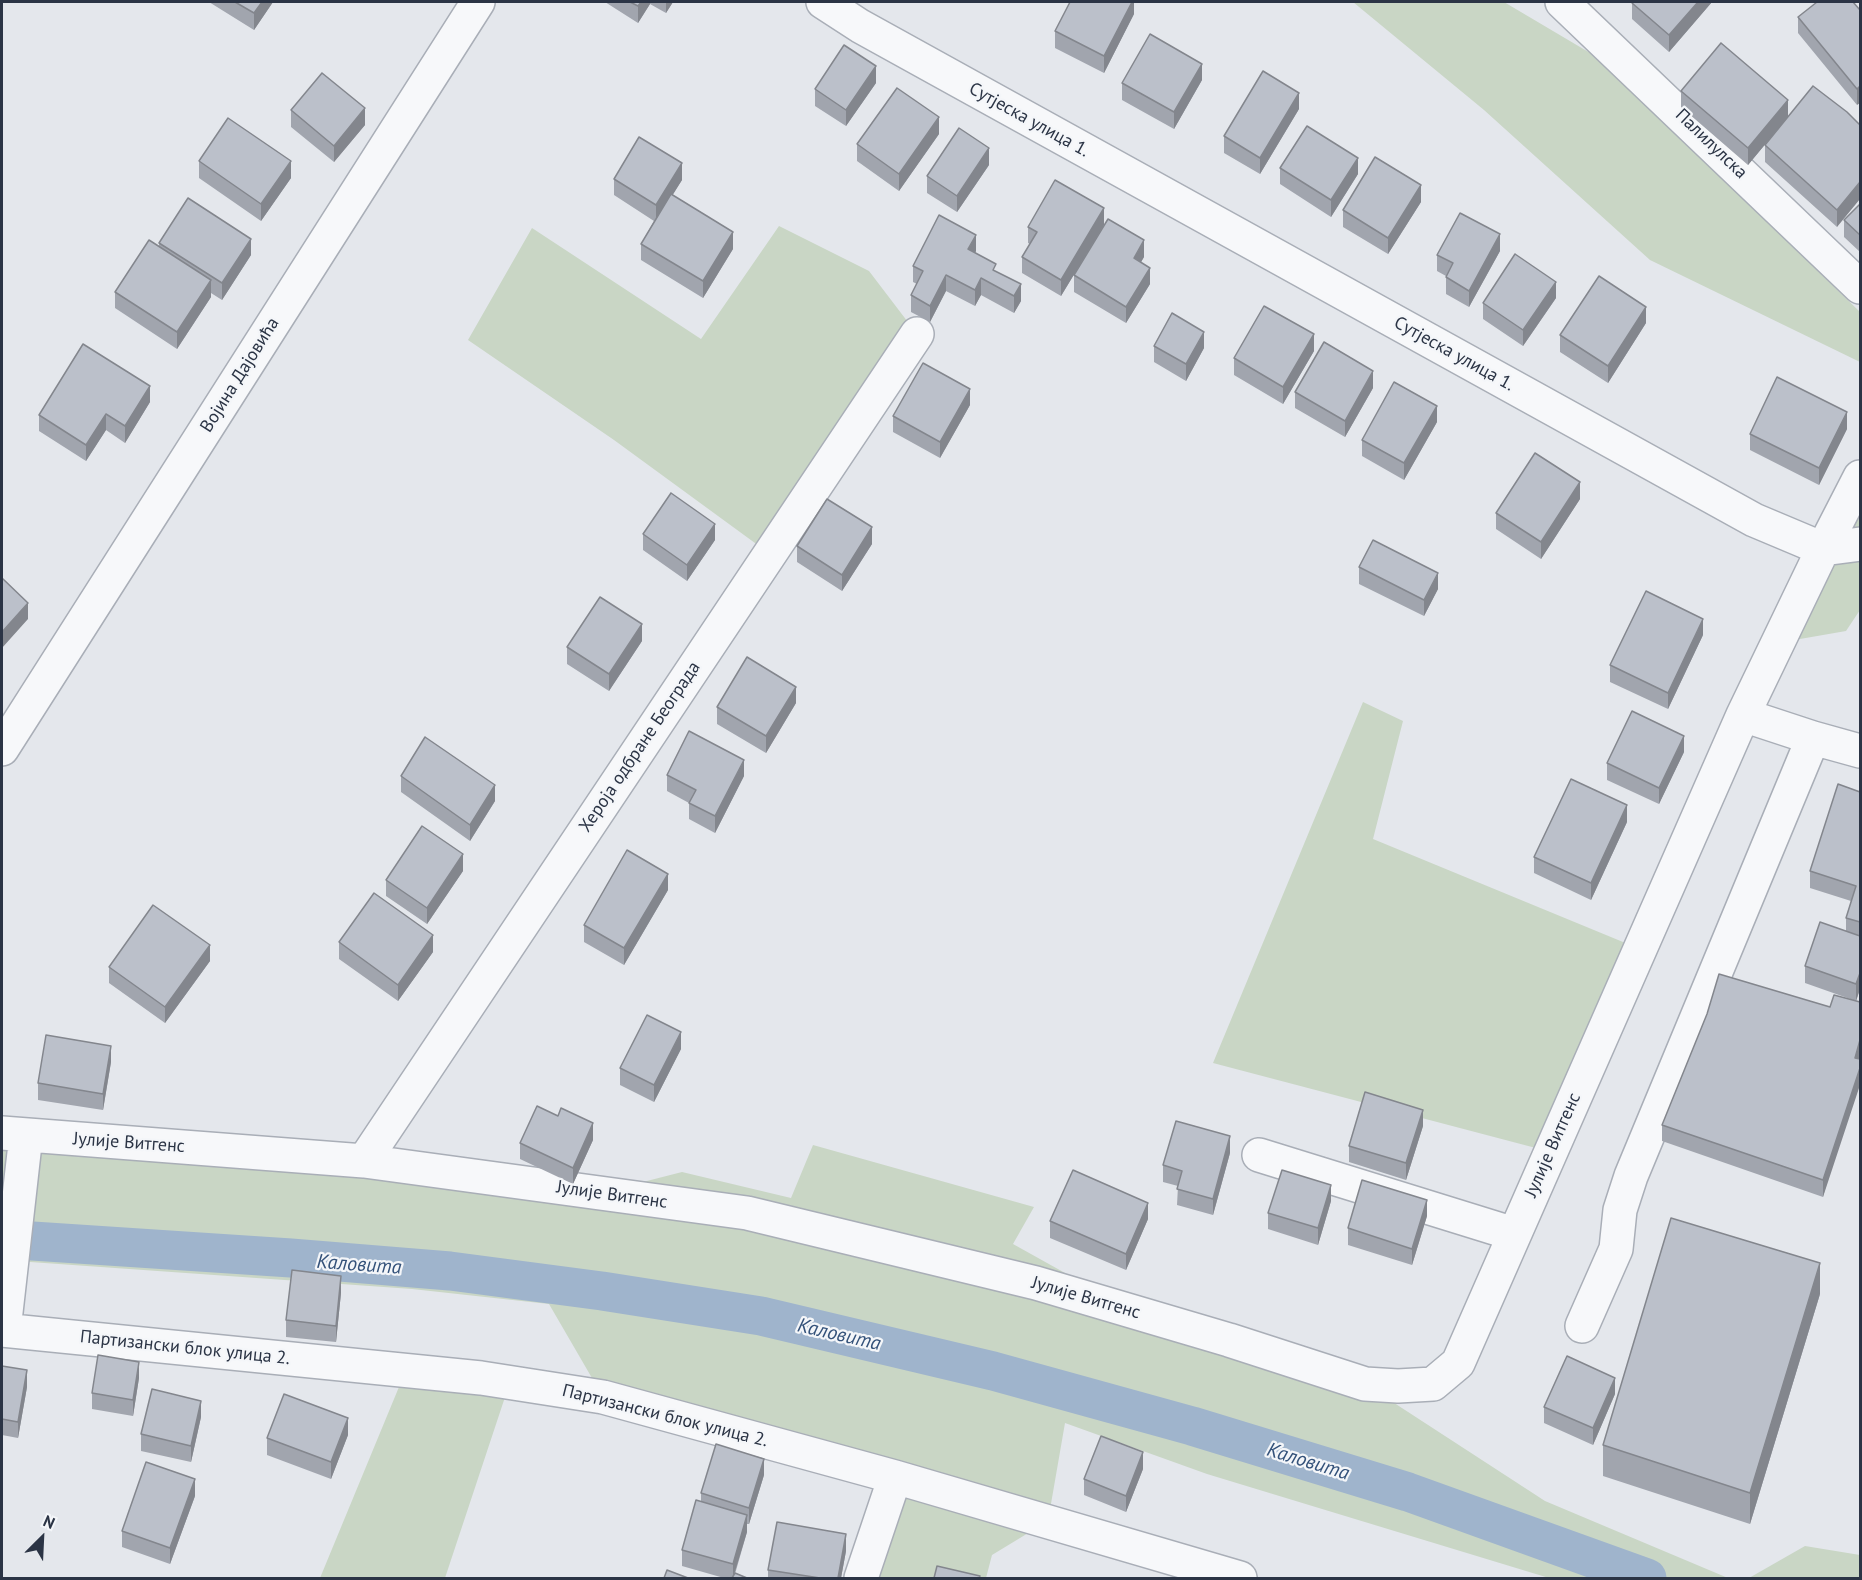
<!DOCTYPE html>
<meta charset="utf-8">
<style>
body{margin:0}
#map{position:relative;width:1862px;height:1580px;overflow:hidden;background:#e4e7ec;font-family:"PT Sans",sans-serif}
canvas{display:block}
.frame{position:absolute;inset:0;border:3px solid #2b3445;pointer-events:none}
.north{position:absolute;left:12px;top:1508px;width:60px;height:60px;-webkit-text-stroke:4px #f4f6f9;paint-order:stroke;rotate:24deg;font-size:16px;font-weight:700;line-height:24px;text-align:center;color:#2b3445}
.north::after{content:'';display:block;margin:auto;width:21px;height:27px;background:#2b3445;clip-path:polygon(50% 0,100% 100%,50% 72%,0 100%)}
</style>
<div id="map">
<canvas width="1862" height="1580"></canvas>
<div class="frame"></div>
<div class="north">N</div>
</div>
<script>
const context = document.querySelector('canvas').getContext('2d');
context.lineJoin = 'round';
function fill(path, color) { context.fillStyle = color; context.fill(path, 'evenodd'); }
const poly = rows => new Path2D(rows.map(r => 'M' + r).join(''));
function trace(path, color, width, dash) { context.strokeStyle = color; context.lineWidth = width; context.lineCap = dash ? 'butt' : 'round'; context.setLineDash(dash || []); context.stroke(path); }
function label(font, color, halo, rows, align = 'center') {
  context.font = font + ' "PT Sans",sans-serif'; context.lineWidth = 4.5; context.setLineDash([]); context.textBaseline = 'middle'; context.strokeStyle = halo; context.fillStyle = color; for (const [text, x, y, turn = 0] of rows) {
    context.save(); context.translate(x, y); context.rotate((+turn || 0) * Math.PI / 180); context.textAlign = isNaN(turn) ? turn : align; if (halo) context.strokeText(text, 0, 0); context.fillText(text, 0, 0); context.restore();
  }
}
fill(poly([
 [1353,2,1504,2,1602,60,1860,312,1860,362,1650,260,1484,110],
 [779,226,869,271,917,334,770,554,614,440,468,340,532,228,701,339],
 [1860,480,1860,610,1846,631,1777,643],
 [1363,702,1403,721,1373,839,1640,949,1551,1152,1213,1063],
 [2,1133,600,1193,682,1172,791,1198,813,1145,1034,1207,1013,1244,1135,1312,1365,1384,1545,1501,1728,1578,1549,1578,1207,1474,1065,1423,1048,1521,992,1555,986,1578,861,1578,895,1477,603,1397,549,1304,412,1289,2,1260],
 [406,1370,510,1382,445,1578,320,1578],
 [1805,1546,1860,1555,1860,1578,1749,1578]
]), '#c9d6c5');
trace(poly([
 [2,1239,291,1258,450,1271,602,1291,761,1316,993,1371,1192,1426,1408,1492,1647,1578]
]), '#9fb4cc', 39);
const minor = poly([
 [823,2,860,26,1754,520,1823,549],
 [1562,2,1860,287],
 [1823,549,1860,544],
 [1743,715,1813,738,1860,751],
 [2,749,478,2],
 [2,1133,364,1161,747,1213,1036,1283,1229,1340,1365,1384,1398,1386,1433,1384,1458,1363,1743,715,1823,549,1860,477],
 [1259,1155,1514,1234],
 [364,1161,917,334],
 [1582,1326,1616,1249,1620,1210,1631,1176,1813,738],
 [2,1330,481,1378,603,1397,895,1477,1240,1578],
 [4,1330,26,1135],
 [861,1578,895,1477]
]);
trace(minor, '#a9aeb7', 36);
trace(minor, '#f7f8fa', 33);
fill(poly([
 [209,2,273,2,254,30],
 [605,2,673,2,666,13,650,4,638,23],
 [1134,2,1134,14,1104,73,1055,48,1055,31],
 [1633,2,1712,2,1669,52,1632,19,1632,3],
 [1860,10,1857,105,1798,33,1798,17],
 [1202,80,1174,129,1122,100,1122,83],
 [876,83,846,126,815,106,815,89],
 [1681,91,1788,116,1860,125,1837,227,1765,162,1765,145,1785,120,1748,165,1681,107],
 [1299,109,1260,174,1224,153,1224,136],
 [291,110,365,125,334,162,291,127],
 [939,134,899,191,857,161,857,144],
 [199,161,291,178,261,221,199,178],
 [989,165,957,212,927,193,927,176],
 [1280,168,1358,174,1331,217,1280,184],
 [614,179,682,180,672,195,733,249,703,298,641,260,641,244,654,221,614,195],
 [1421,202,1388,254,1343,227,1343,210],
 [1860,204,1860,252,1844,237,1844,220],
 [1104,225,1061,296,1022,273,1022,257,1030,244,1028,243,1028,227],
 [159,243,251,255,222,300,211,293,211,297,177,349,115,308,115,292,159,247],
 [976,251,975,253,996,272,1021,301,1014,313,981,295,975,306,946,291,930,322,911,312,911,295,917,284,913,282,913,266],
 [1500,251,1469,307,1446,294,1446,276,1437,271,1437,255],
 [1144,257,1141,262,1150,284,1126,323,1074,292,1074,275],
 [1556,298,1523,346,1483,319,1483,303],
 [1646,323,1608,383,1560,352,1560,335],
 [1154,346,1204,348,1186,381,1154,362],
 [1314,351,1283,404,1234,375,1234,358],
 [1373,388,1345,437,1295,408,1295,392],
 [150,402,125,443,106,430,86,461,39,431,39,415],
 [970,405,940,458,893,432,893,416],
 [1437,422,1404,480,1362,456,1362,440],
 [1847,429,1819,485,1750,450,1750,434],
 [1580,499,1541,559,1496,529,1496,513],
 [643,534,715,540,687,581,643,550],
 [872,544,842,591,797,562,797,546],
 [1359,567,1438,589,1424,616,1359,584],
 [1703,635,1668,709,1610,682,1610,665],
 [642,641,609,691,567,664,567,647],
 [796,703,766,753,717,724,717,707],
 [1684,752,1659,804,1607,780,1607,763],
 [667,775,744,776,715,833,689,819,689,803,667,791],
 [401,776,495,801,470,841,401,792],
 [1860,792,1860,989,1856,1001,1805,983,1805,966,1846,931,1846,918,1851,901,1810,888,1810,871],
 [1627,822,1591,900,1534,873,1534,857],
 [463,871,427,924,386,896,386,880],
 [668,890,624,965,584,942,584,925],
 [339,942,433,952,398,1001,339,959],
 [210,961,165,1023,109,983,109,967],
 [1830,1007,1860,1056,1823,1197,1662,1141,1662,1125],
 [681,1049,654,1102,620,1085,620,1068],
 [111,1062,103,1110,38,1100,38,1083],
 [1423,1126,1406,1180,1349,1162,1349,1146],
 [593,1140,573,1184,520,1159,520,1143],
 [1230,1153,1213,1215,1177,1205,1178,1186,1163,1182,1163,1165],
 [1331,1201,1318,1245,1268,1229,1268,1213],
 [1427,1216,1412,1265,1348,1245,1348,1228],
 [1148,1219,1126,1270,1050,1238,1050,1221],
 [341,1293,336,1342,286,1337,286,1320],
 [1820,1294,1750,1524,1603,1476,1603,1445],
 [2,1366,27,1387,18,1438,2,1435],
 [139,1378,133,1416,92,1409,92,1393],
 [1615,1394,1593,1445,1544,1423,1544,1407],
 [201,1417,191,1462,141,1451,141,1434],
 [348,1435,331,1479,267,1455,267,1438],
 [1143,1469,1126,1512,1084,1495,1084,1479],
 [764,1475,749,1524,747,1524,747,1532,735,1574,747,1578,724,1578,682,1566,682,1550,701,1502,701,1493],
 [195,1496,170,1564,122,1547,122,1531],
 [846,1551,841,1578,768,1578,768,1570]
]), '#a1a5ae');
fill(poly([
 [262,2,273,2,254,30,254,13],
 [641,2,650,2,650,4,638,23,638,6],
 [666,2,673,2,666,13],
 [1132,2,1134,2,1134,14,1104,73,1104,56],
 [1698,2,1712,2,1669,52,1669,35],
 [1202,64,1202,80,1174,129,1174,112],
 [876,66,876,83,846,126,846,110],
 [1860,86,1860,103,1857,105,1857,89],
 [1299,93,1299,109,1260,174,1260,158],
 [1788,100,1788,117,1748,165,1748,148],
 [365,108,365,125,334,162,334,146],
 [939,117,939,134,899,191,899,174],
 [989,148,989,165,957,212,957,196],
 [1358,158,1358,174,1331,217,1331,200],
 [291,161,291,178,261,221,261,204],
 [682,163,682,180,656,222,656,205],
 [1860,182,1860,199,1837,227,1837,210],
 [1421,185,1421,202,1388,254,1388,238],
 [1104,208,1104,225,1061,296,1061,280],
 [733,232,733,249,703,298,703,281],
 [1500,234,1500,251,1469,307,1469,291],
 [976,235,976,251,968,266,968,249],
 [251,239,251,255,222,300,222,283],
 [1144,240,1144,257,1134,274,1134,258],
 [1150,268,1150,284,1126,323,1126,307],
 [946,275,946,291,930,322,930,306],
 [981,278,981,295,975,306,975,290],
 [211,280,211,297,177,349,177,332],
 [1556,282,1556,298,1523,346,1523,330],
 [1021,284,1021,301,1014,313,1014,296],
 [1646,307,1646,323,1608,383,1608,366],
 [1204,332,1204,348,1186,381,1186,364],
 [1314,334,1314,351,1283,404,1283,387],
 [1373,371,1373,388,1345,437,1345,421],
 [150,386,150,402,125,443,125,426],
 [970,389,970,405,940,458,940,442],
 [1437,406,1437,422,1404,480,1404,463],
 [1847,412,1847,429,1819,485,1819,468],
 [106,414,106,430,86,461,86,445],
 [1580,482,1580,499,1541,559,1541,542],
 [715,524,715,540,687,581,687,565],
 [872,527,872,544,842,591,842,575],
 [1438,573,1438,589,1424,616,1424,600],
 [28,603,28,619,2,648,2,632],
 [1703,619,1703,635,1668,709,1668,693],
 [642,624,642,641,609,691,609,674],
 [796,687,796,703,766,753,766,736],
 [1684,736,1684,752,1659,804,1659,788],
 [744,760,744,776,715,833,715,816],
 [495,785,495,801,470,841,470,825],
 [1627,805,1627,822,1591,900,1591,883],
 [463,854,463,871,427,924,427,908],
 [668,874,668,890,624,965,624,948],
 [433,935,433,952,398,1001,398,985],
 [210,945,210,961,165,1023,165,1007],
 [1860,973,1860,989,1856,1001,1856,984],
 [681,1032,681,1049,654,1102,654,1085],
 [1860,1040,1860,1056,1855,1074,1855,1058],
 [111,1046,111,1062,103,1110,103,1094],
 [1860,1068,1860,1085,1823,1197,1823,1180],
 [1423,1110,1423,1126,1406,1180,1406,1163],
 [593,1123,593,1140,573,1184,573,1168],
 [1230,1136,1230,1153,1213,1215,1213,1199],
 [1331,1185,1331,1201,1318,1245,1318,1228],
 [1427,1200,1427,1216,1412,1265,1412,1249],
 [1148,1203,1148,1219,1126,1270,1126,1254],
 [1820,1263,1820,1294,1750,1524,1750,1493],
 [341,1276,341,1293,336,1342,336,1326],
 [139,1362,139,1378,133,1416,133,1400],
 [27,1370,27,1387,18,1438,18,1422],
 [1615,1378,1615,1394,1593,1445,1593,1428],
 [201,1401,201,1417,191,1462,191,1446],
 [348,1418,348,1435,331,1479,331,1462],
 [1143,1452,1143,1469,1126,1512,1126,1496],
 [764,1459,764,1475,749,1524,749,1508],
 [195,1479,195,1496,170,1564,170,1548],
 [747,1515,747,1532,733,1578,733,1564],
 [846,1534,846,1551,841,1578,838,1578]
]), '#83868d');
const building = poly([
 [235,2,262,2,254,13,235,2],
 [630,2,641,2,638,6,630,2],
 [1070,2,1132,2,1104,56,1055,31,1070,2],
 [1633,2,1698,2,1669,35,1632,3,1633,2],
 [1817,2,1853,2,1860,10,1860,86,1857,89,1798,17,1817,2],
 [1150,34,1202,64,1174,112,1122,83,1150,34],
 [1721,43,1788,100,1748,148,1681,91,1721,43],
 [844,45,876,66,846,110,815,89,844,45],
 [1263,71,1299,93,1260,158,1224,136,1263,71],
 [322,73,365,108,334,146,291,110,322,73],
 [1813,86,1847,112,1860,125,1860,182,1837,210,1765,145,1813,86],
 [897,88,939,117,899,174,857,144,897,88],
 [228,118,291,161,261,204,199,161,228,118],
 [1307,126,1358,158,1331,200,1280,168,1307,126],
 [959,128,989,148,957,196,927,176,959,128],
 [639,137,682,163,656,205,614,179,639,137],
 [1375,157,1421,185,1388,238,1343,210,1375,157],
 [1055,180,1104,208,1061,280,1022,257,1037,232,1028,227,1055,180],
 [671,194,733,232,703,281,641,244,671,194],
 [188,198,251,239,222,283,159,243,188,198],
 [1860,204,1860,235,1844,220,1860,204],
 [1460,213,1500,234,1469,291,1446,277,1453,263,1437,255,1460,213],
 [939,215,976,235,968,249,996,264,993,270,1021,284,1014,296,981,278,975,290,946,275,930,306,911,295,923,271,913,266,939,215],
 [1108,219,1144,240,1134,258,1150,268,1126,307,1074,275,1108,219],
 [149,240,211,280,177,332,115,292,149,240],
 [1515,254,1556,282,1523,330,1483,303,1515,254],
 [1599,276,1646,307,1608,366,1560,335,1599,276],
 [1264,306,1314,334,1283,387,1234,358,1264,306],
 [1172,313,1204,332,1186,364,1154,346,1172,313],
 [1324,342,1373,371,1345,421,1295,392,1324,342],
 [83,344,150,386,125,426,106,414,86,445,39,415,83,344],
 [923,363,970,389,940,442,893,416,923,363],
 [1777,377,1847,412,1819,468,1750,434,1777,377],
 [1394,382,1437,406,1404,463,1362,440,1394,382],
 [1535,453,1580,482,1541,542,1496,513,1535,453],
 [671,493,715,524,687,565,643,534,671,493],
 [827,499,872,527,842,575,797,546,827,499],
 [1373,540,1438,573,1424,600,1359,567,1373,540],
 [2,578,28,603,2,632,2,578],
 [1646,591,1703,619,1668,693,1610,665,1646,591],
 [600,597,642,624,609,674,567,647,600,597],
 [747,657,796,687,766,736,717,707,747,657],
 [1632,711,1684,736,1659,788,1607,763,1632,711],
 [689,731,744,760,715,816,689,803,696,790,667,775,689,731],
 [425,737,495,785,470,825,401,776,425,737],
 [1571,779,1627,805,1591,883,1534,857,1571,779],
 [1838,784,1860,792,1860,922,1846,918,1856,886,1810,871,1838,784],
 [422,826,463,854,427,908,386,880,422,826],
 [627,850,668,874,624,948,584,925,627,850],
 [374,893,433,935,398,985,339,942,374,893],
 [153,905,210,945,165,1007,109,967,153,905],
 [1820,922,1860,936,1860,973,1856,984,1805,966,1820,922],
 [1719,974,1830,1007,1834,995,1860,1002,1860,1040,1855,1058,1860,1059,1860,1068,1823,1180,1662,1125,1707,1014,1719,974],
 [647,1015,681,1032,654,1085,620,1068,647,1015],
 [46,1035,111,1046,103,1094,38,1083,46,1035],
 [1365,1092,1423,1110,1406,1163,1349,1146,1365,1092],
 [537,1106,558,1116,561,1108,593,1123,573,1168,520,1143,537,1106],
 [1176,1121,1230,1136,1213,1199,1177,1189,1182,1171,1163,1165,1176,1121],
 [1073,1170,1148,1203,1126,1254,1050,1221,1073,1170],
 [1282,1170,1331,1185,1318,1228,1268,1213,1282,1170],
 [1362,1180,1427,1200,1412,1249,1348,1228,1362,1180],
 [1671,1218,1820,1263,1750,1493,1603,1445,1671,1218],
 [292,1270,341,1276,336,1326,286,1320,292,1270],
 [98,1355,139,1362,133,1400,92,1393,98,1355],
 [1567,1356,1615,1378,1593,1428,1544,1407,1567,1356],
 [2,1366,27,1370,18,1422,2,1419,2,1366],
 [152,1389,201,1401,191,1446,141,1434,152,1389],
 [284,1394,348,1418,331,1462,267,1438,284,1394],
 [1101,1436,1143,1452,1126,1496,1084,1479,1101,1436],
 [716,1444,764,1459,749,1508,701,1493,716,1444],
 [146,1462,195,1479,170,1548,122,1531,146,1462],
 [696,1500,747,1515,733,1564,682,1550,696,1500],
 [777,1522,846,1534,838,1578,820,1578,768,1570,777,1522],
 [937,1566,980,1576,979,1578,934,1578,937,1566],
 [667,1570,688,1578,664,1578,667,1570],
 [735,1573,747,1578,732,1578,735,1573]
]);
fill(building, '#bbc0ca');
trace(building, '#83868d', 1.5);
label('18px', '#2b3445', '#f4f6f9', [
 ["Сутјеска улица 1.",1029,120,29],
 ["Палилулска",1711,144,44],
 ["Сутјеска улица 1.",1454,354,29],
 ["Војина Дајовића",240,375,-58],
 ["Хероја одбране Београда",640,747,-56],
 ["Јулије Витгенс",129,1143,4],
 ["Јулије Витгенс",1553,1145,-66],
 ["Јулије Витгенс",612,1195,8],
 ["Јулије Витгенс",1086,1298,16],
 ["Партизански блок улица 2.",185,1348,6],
 ["Партизански блок улица 2.",665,1416,14]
]);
label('italic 20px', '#34527a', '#f4f6f9', [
 ["Каловита",359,1265,4],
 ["Каловита",839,1335,13],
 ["Каловита",1308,1462,17]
]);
</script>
